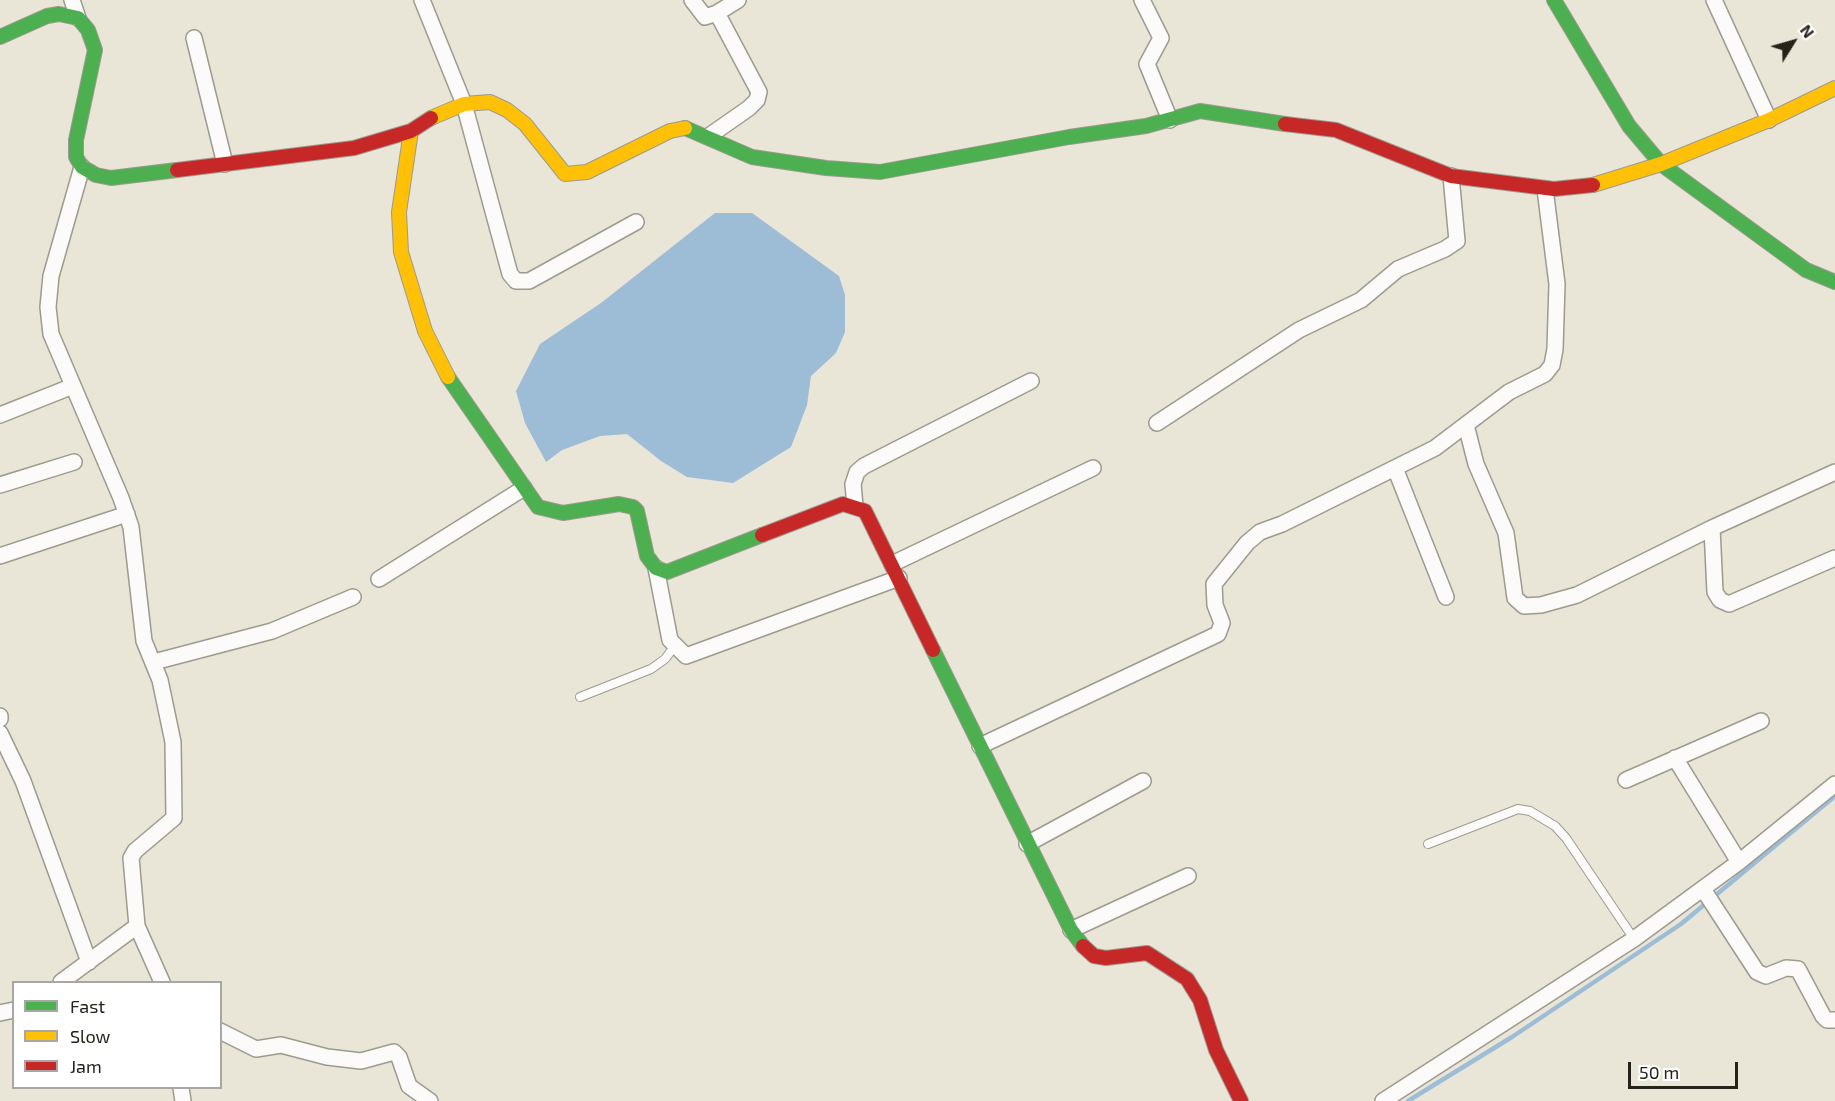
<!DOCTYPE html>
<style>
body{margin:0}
#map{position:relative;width:1835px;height:1101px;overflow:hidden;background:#e9e5d7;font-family:"Exo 2",sans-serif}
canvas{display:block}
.legend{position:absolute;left:12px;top:981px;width:210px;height:108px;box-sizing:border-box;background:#fff;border:2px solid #a8a7a3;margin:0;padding:8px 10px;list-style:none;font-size:18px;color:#252319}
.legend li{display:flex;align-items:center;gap:12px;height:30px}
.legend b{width:30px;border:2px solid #a8a7a3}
.north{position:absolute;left:1763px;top:12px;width:60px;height:60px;-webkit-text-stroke:4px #fff;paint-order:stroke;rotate:53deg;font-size:16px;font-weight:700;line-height:24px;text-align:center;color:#252319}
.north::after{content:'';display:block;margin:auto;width:21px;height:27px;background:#252319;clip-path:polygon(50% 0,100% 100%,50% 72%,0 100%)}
.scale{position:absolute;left:1628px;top:1062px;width:110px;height:27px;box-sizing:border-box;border:3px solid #252319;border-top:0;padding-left:8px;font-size:18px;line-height:21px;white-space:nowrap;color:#252319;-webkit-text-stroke:4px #fff;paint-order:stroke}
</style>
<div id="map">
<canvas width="1835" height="1101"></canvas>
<ul class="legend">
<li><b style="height:8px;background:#4caf50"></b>Fast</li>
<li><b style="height:8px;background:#ffc107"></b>Slow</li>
<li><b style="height:8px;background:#c62828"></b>Jam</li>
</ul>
<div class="north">N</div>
<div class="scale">50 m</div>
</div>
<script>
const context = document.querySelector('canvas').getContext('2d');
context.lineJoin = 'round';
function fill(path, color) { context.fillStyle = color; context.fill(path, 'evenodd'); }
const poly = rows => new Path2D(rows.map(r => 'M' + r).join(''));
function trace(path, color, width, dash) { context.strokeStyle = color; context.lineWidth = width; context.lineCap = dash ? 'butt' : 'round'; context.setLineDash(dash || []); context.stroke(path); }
fill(poly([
 [715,213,752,213,839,276,845,295,845,332,836,353,811,376,807,405,791,447,733,483,687,477,661,461,627,434,600,436,562,450,546,462,525,423,516,391,540,344,601,303]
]), '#9dbcd6');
trace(poly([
 [1408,1101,1512,1037,1681,924,1835,796]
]), '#9dbcd6', 4.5);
const lane = poly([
 [580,697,651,669,665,659,674,647],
 [1428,844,1518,809,1530,811,1555,826,1566,838,1634,939]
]);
const street = poly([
 [72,0,78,18],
 [422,0,464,104,510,274,516,281,529,281,636,222],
 [692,0,705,17,717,13],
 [1142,0,1161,38,1147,64,1170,120],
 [1714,0,1769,120],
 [194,38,225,164],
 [709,136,749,108,757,100,759,92,717,13,738,0],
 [82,167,51,276,48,307,51,334,121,498,131,527,144,641,160,680,173,742,174,818,135,851,131,858,137,926,162,982],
 [0,415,73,386],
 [1157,423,1299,330,1361,300,1398,269,1445,249,1457,241,1451,176],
 [1466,425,1476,464,1506,533,1515,598,1524,606,1541,605,1577,595,1712,528,1835,472],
 [1395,468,1446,597],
 [0,485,74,462],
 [855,506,853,484,857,472,864,466,1031,381],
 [1712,528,1715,592,1720,600,1729,604,1835,558],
 [0,556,127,514],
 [892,564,1093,468],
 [656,568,670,640,686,656,899,578],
 [379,579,524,488],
 [154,662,272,631,353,597],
 [0,716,0,719],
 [0,733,23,781,89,962],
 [980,746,1218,634,1222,623,1215,605,1214,584,1247,543,1260,532,1282,524,1435,448,1509,392,1545,374,1552,365,1555,349,1557,284,1545,189],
 [1675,758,1739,862],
 [1626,780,1761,721],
 [1027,844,1143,781],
 [1703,889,1757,972,1766,976,1786,968,1798,969,1823,1016,1827,1020,1835,1020],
 [1071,930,1188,876],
 [61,982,137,926],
 [0,1013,14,1010],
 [220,1031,256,1049,281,1045,327,1057,361,1061,394,1052,399,1057,409,1086,430,1101],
 [181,1088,183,1101],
 [1383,1101,1634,939,1739,862,1835,784]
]);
const fast = poly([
 [1554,0,1629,126,1661,164,1806,270,1835,282],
 [0,37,47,16,59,14,78,18,88,30,95,50,76,140,76,157,82,167,96,175,111,178,177,170],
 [685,128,752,157,826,168,880,172,1069,137,1146,126,1200,111,1285,124],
 [448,377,538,507,563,513,619,504,633,507,637,511,647,556,656,568,667,572,762,535],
 [933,650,1071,930,1083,946]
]);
const slow = poly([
 [431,118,464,104,490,102,507,110,525,124,565,174,587,172,670,131,685,128],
 [411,131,399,212,401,252,425,331,448,377],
 [1593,185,1661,164,1769,120,1835,88]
]);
const jam = poly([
 [1285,124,1336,130,1451,176,1554,189,1593,185],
 [177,170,354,148,411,131,431,118],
 [762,535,843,504,865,511,933,650],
 [1083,946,1094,956,1106,958,1147,953,1187,979,1200,1000,1216,1050,1241,1101]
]);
trace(lane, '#9d9a8f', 10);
trace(street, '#9d9a8f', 18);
trace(fast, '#9d9a8f', 16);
trace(slow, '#9d9a8f', 16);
trace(jam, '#9d9a8f', 16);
trace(lane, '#fcfbf9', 8);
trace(street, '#fcfbf9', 15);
trace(fast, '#4caf50', 14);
trace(slow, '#ffc107', 14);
trace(jam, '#c62828', 14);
</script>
